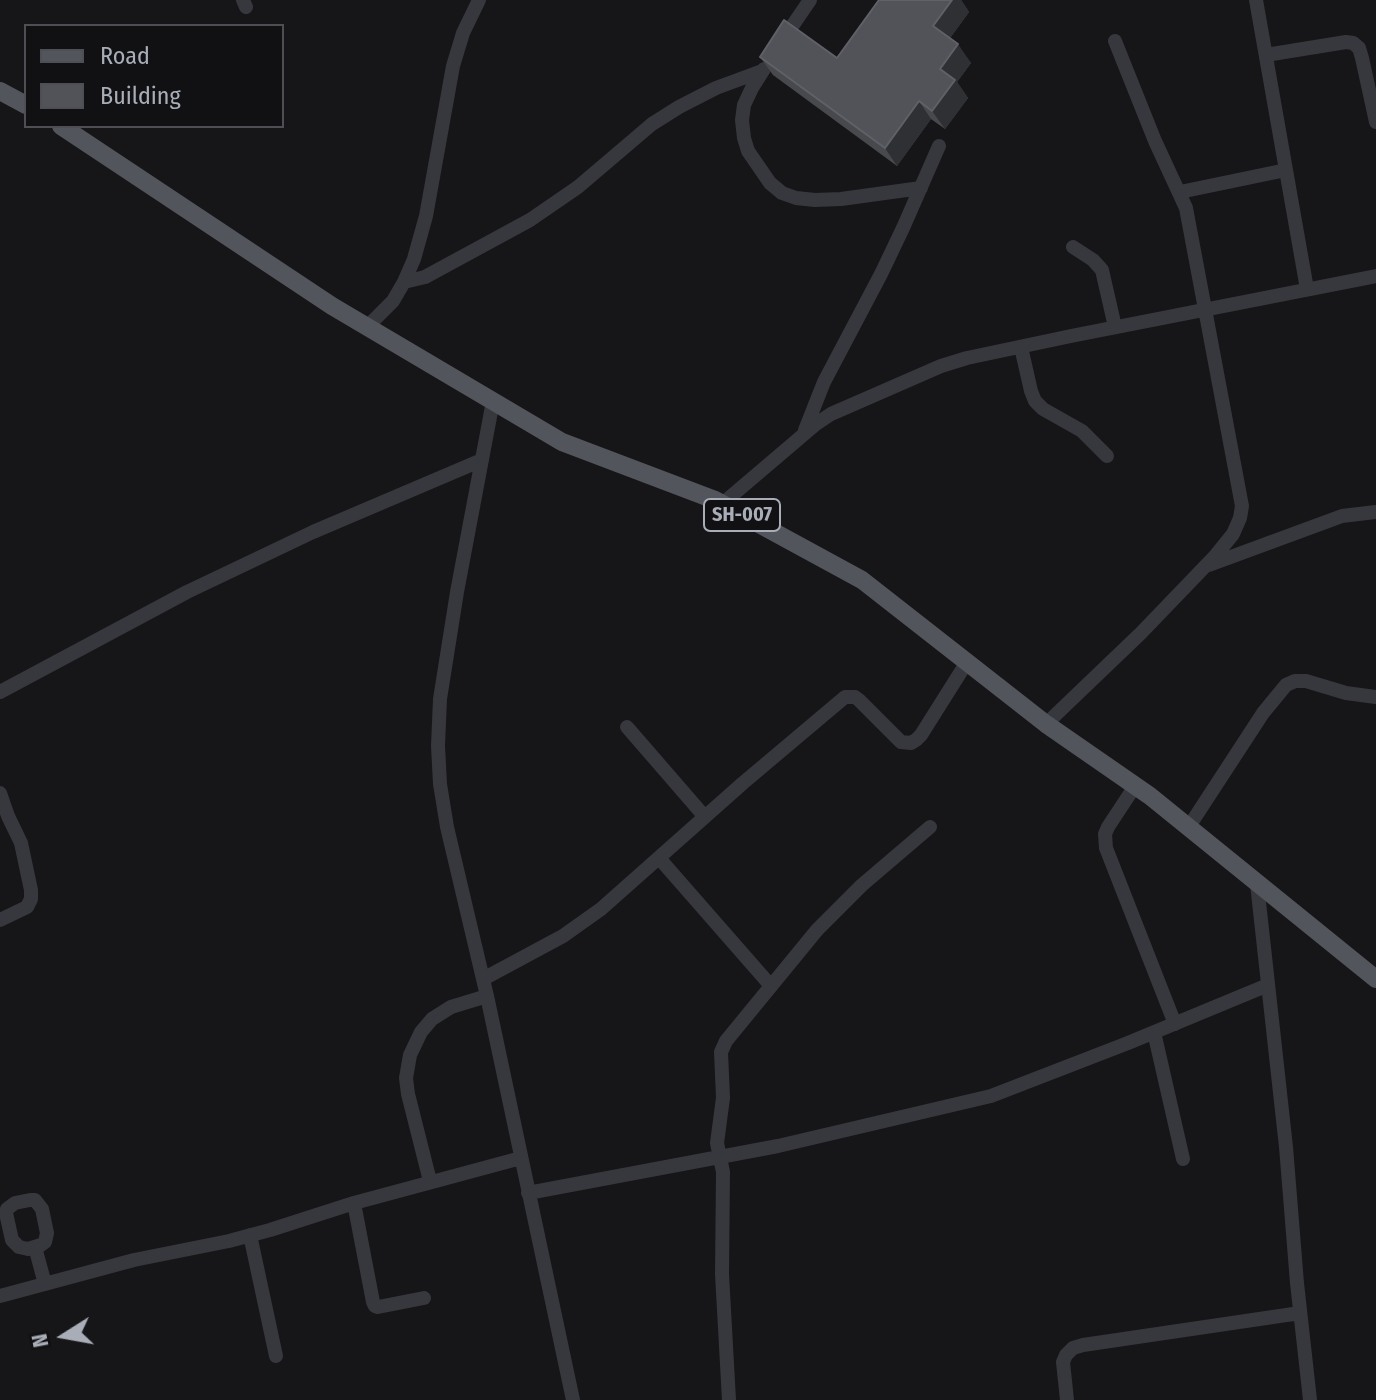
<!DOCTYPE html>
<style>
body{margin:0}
#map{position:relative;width:1376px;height:1400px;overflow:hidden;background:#161618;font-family:"Fira Sans Condensed",sans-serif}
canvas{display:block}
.legend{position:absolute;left:24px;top:24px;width:260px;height:104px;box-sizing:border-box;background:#111113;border:2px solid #4d4f55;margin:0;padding:10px 14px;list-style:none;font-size:24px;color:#a8adb8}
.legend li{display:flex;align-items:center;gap:16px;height:40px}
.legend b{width:40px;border:2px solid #4d4f55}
.north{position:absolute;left:24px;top:1296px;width:80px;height:80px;-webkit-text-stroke:6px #111113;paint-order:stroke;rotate:259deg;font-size:22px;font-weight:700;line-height:32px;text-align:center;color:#a8adb8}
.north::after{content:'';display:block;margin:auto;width:28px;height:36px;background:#a8adb8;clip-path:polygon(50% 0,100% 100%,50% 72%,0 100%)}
</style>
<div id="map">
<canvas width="1376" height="1400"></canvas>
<ul class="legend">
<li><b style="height:10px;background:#53555c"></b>Road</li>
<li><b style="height:22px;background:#525359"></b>Building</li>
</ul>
<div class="north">N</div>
</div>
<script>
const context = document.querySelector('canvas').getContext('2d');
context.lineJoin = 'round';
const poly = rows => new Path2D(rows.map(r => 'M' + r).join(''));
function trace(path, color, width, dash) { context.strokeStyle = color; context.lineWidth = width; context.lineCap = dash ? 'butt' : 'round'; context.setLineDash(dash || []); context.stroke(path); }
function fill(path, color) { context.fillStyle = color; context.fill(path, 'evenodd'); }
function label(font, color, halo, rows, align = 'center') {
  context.font = font + ' "Fira Sans Condensed",sans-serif'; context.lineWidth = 7; context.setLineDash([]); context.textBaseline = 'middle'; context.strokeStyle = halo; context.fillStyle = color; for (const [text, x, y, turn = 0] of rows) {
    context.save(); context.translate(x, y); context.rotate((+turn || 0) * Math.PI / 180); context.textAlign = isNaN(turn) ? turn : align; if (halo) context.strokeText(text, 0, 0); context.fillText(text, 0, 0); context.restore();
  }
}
trace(poly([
 [243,0,246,7],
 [1256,0,1307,289],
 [782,41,810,0],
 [1266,55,1346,42,1353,43,1359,48,1362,58,1376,122],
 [764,69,752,88,744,105,742,120,744,138,748,151,770,183,782,193,796,198,815,200,841,199,921,188],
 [1180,192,1286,170],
 [1073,247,1093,260,1102,270,1115,327],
 [404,282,425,277,530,220,578,187,652,124,679,107,716,88,762,71],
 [367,327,393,301,404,282,414,259,426,216,453,66,463,33,479,0],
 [1021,347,1031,391,1035,401,1043,409,1082,431,1107,456],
 [493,401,457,592,440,699,438,746,440,784,447,827,487,996,573,1400],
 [805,430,824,382,881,274,903,228,939,146],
 [722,504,816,424,831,414,941,366,967,358,1071,336,1376,276],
 [1209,565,1342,516,1376,512],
 [0,692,187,592,313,532,482,460],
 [1046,724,1141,633,1216,555,1233,534,1240,518,1242,506,1186,208,1155,141,1115,41],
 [627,727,705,817],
 [1135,786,1108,827,1105,834,1106,848,1175,1024],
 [0,793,8,816,21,843,31,890,31,899,27,907,0,920],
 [1188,828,1263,713,1286,685,1295,681,1306,681,1346,693,1376,697],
 [659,858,771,986],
 [1257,884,1286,1147,1297,1283,1310,1400],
 [483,979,563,936,601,909,743,783,845,697,855,697,859,700,901,742,911,743,916,740,921,735,967,662],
 [1154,1032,1183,1159],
 [430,1181,408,1094,406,1078,410,1055,421,1032,432,1019,451,1007,487,996],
 [528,1193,778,1146,991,1096,1128,1043,1268,985],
 [30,1200,35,1200,42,1209,47,1233,45,1242,41,1245,28,1249,19,1247,12,1240,6,1213,7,1209,15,1203,30,1200],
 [354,1203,373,1302,375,1306,378,1307,424,1298],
 [250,1235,276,1356],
 [35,1247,45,1284],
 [0,1296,134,1260,229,1241,270,1230,354,1203,521,1158],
 [729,1400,722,1274,723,1172,717,1143,723,1098,721,1052,726,1041,817,930,862,885,930,827],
 [1067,1400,1063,1362,1066,1355,1073,1348,1083,1345,1300,1313]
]), '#37383d', 14);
trace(poly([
 [0,91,26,105],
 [61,126,332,306,562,442,715,500,862,580,1046,724,1150,796,1376,979]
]), '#53555c', 18);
fill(poly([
 [879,0,961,0,969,12,950,38,971,63,957,82,968,98,945,129,931,119,897,166,773,75,760,57,837,58]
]), '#47494d');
fill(poly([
 [952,0,961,0,969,12,946,44,933,26],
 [958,44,971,63,957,82,968,98,945,129,932,111,940,69],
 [919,101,931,119,897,166,885,148]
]), '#2f3033');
const building = poly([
 [879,0,952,0,933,26,958,44,940,69,955,80,932,111,919,101,885,148,760,57,784,20,837,58,879,0]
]);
fill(building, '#525359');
trace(building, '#5f6168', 2);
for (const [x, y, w] of [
 [742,515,76]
]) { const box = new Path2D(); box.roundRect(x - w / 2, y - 16, w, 32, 6); context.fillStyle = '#111113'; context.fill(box); trace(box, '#a8adb8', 2); }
label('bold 20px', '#a8adb8', null, [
 ["SH-007",742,515]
]);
</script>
